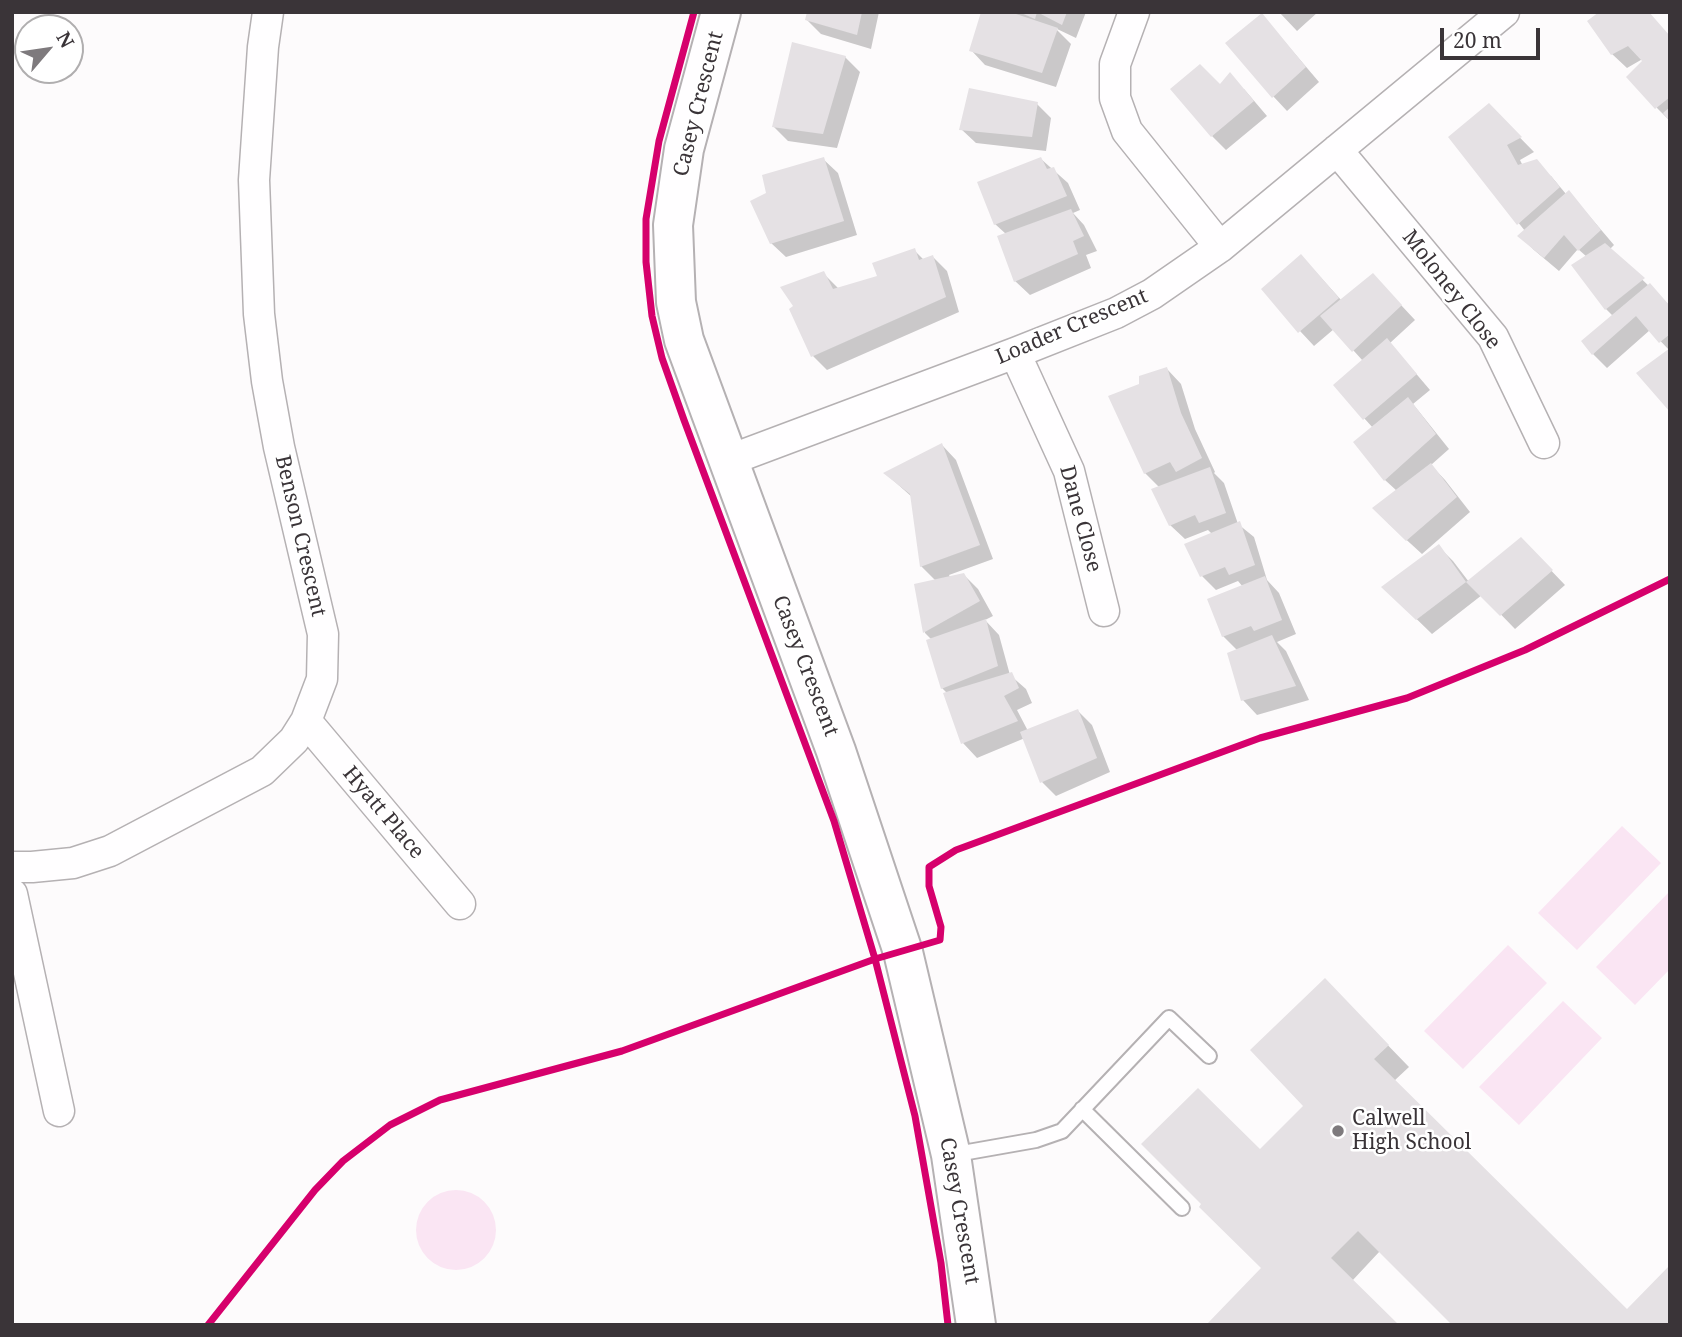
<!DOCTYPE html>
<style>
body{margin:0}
#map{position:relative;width:1682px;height:1337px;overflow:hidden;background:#fdfbfc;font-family:"Noto Serif",serif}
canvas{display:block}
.frame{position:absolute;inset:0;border:14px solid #3a3438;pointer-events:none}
.north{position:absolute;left:14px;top:14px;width:70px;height:70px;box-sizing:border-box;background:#fff;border:2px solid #b0aeaf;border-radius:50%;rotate:61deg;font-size:19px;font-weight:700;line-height:28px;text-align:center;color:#3a3438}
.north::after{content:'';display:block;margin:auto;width:24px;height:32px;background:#7e7a7d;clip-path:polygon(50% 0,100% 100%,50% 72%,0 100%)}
.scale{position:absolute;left:1440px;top:28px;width:100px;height:32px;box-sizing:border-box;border:4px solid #3a3438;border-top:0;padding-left:9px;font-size:21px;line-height:24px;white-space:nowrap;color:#3a3438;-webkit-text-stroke:5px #fff;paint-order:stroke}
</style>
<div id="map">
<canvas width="1682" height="1337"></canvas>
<div class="frame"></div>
<div class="north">N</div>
<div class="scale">20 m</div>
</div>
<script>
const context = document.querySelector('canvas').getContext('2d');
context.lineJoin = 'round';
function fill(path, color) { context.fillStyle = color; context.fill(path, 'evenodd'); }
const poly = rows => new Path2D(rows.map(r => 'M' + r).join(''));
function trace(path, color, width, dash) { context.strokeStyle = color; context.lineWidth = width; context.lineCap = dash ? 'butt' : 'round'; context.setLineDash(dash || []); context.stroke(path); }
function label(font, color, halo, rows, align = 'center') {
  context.font = font + ' "Noto Serif",serif'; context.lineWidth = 5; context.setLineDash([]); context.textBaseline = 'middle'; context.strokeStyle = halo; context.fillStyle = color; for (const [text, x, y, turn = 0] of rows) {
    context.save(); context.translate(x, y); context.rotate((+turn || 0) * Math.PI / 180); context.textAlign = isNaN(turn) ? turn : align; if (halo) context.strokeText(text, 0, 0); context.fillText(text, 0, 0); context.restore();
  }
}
fill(poly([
 [1622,826,1661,863,1577,950,1538,913],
 [1670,891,1670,969,1635,1005,1596,967],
 [1508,945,1547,983,1463,1069,1424,1031],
 [1563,1001,1602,1038,1519,1125,1479,1087],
 '416 1230a40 40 0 1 1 80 0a40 40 0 1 1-80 0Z'
]), '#fae5f3');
fill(poly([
 [809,12,879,12,871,49,821,34,807,20],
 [982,12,1086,12,1076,38,1055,28,1071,44,1056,87,985,65,971,50],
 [1279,12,1318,12,1297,31],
 [1262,15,1319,82,1287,111,1273,96],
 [1590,22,1670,36,1670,121,1657,108,1646,57,1627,68,1612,54],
 [845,57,860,72,837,148,788,141,774,127],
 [1244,89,1267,116,1226,150,1212,136],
 [1037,104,1051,118,1046,151,976,143,961,129],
 [1489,106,1534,152,1520,160,1523,166,1551,176,1566,194,1569,192,1614,245,1610,249,1670,306,1670,410,1669,350,1650,330,1607,368,1593,354,1613,316,1606,309,1587,257,1578,249,1559,271,1534,250,1520,236,1525,231,1451,138],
 [823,159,838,173,857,235,786,257,771,243],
 [1041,159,1068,183,1080,210,1073,213,1084,225,1097,251,1086,255,1091,268,1030,295,1015,281,1006,234,995,224],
 [914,250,924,260,933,257,947,271,959,312,827,370,813,356,823,273,838,288,879,277],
 [1315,271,1342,301,1387,290,1415,320,1390,343,1430,390,1413,404,1449,449,1431,465,1445,480,1470,512,1422,554,1388,523,1397,491,1385,480,1373,428,1364,418,1363,361,1334,329,1314,346,1300,331],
 [1167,369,1181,384,1195,429,1215,472,1214,473,1224,483,1238,524,1254,537,1267,580,1279,593,1296,634,1277,642,1286,651,1309,700,1257,715,1243,700,1238,651,1223,636,1243,587,1238,581,1216,590,1202,576,1212,534,1208,530,1185,539,1170,525,1160,488,1145,473,1140,385],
 [942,445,956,460,993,559,949,575,950,577,963,574,978,589,993,616,985,620,999,635,1010,675,1026,689,1032,703,1017,710,1028,731,1078,711,1092,725,1110,772,1056,796,1042,782,1025,738,977,758,963,743,945,694,948,694,942,688,932,640,925,633,916,585,936,581,921,566,912,497,886,474],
 [1521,539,1565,585,1515,629,1482,595,1432,634,1398,601,1439,547,1453,561,1469,582],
 [1346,1002,1409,1067,1394,1081,1627,1311,1670,1325,1380,1251,1352,1281,1263,1268,1260,1152,1305,1106]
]), '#0003');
fill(poly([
 [807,12,862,12,857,35,805,20],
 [981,12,1010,12,1058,28,1042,73,969,51],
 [1019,12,1067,12,1062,25,1037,12,1035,19],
 [1599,12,1649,12,1670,36,1670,97,1655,109,1626,77,1642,61,1628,46,1611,55,1587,21],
 [1262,13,1306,67,1272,98,1225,43],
 [792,42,846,56,823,134,772,127],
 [1200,64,1220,84,1230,72,1254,101,1211,137,1170,89],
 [969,88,1038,102,1032,137,959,130],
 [1489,103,1522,137,1507,145,1518,165,1537,159,1560,187,1517,225,1448,137],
 [1670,107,1670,122,1663,113],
 [824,157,844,221,770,244,750,201,766,193,762,175],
 [1041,157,1047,169,1054,167,1067,196,994,225,977,182],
 [1569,190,1601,230,1578,251,1564,235,1544,258,1517,236],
 [1071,209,1084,236,1073,241,1078,254,1014,282,997,236],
 [1605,243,1645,278,1605,310,1571,265],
 [915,248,919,260,933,255,946,297,811,357,789,309,793,306,780,287,824,271,833,289,877,276,872,263],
 [1301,254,1339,298,1298,333,1261,289],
 [1373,273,1402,305,1352,352,1320,316],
 [1650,283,1670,306,1670,334,1659,343,1636,316,1592,355,1581,341],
 [1387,338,1417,374,1363,420,1333,385],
 [1670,348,1670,412,1636,373],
 [1167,367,1181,413,1202,458,1176,472,1170,462,1144,474,1108,396,1139,384,1139,376],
 [1408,397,1436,434,1384,481,1353,442],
 [942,443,980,545,920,567,910,494,883,473],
 [1431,463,1457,497,1406,541,1372,508],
 [1210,467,1226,513,1199,523,1195,515,1169,526,1151,489],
 [1240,521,1255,565,1229,575,1225,567,1200,577,1184,544],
 [1521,537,1553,570,1500,616,1466,582,1416,620,1381,587,1439,544,1466,582],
 [964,573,980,601,923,633,914,584],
 [1265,576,1282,620,1254,631,1251,626,1222,637,1207,599],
 [986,619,998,666,941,689,926,640],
 [1272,635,1296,686,1241,701,1227,653],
 [1012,672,1019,688,1004,696,1018,721,961,744,943,693],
 [1078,709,1097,758,1040,783,1020,732],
 [1325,978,1389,1045,1374,1059,1627,1309,1670,1265,1670,1325,1452,1325,1358,1231,1331,1258,1399,1325,1206,1325,1261,1268,1199,1207,1201,1204,1141,1144,1198,1088,1260,1149,1303,1106,1250,1050]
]), '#e5e1e4');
const lane = poly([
 [1082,1109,1182,1208],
 [951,1155,1036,1140,1062,1131,1169,1018,1209,1056]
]);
const street = poly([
 [1134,12,1115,64,1115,98,1127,131,1220,247],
 [1337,150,1493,337,1544,443],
 [1015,353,1069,471,1104,611],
 [727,461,1015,353,1116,313,1152,294,1220,247,1504,12],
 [306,721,460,904],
 [12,867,32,867,73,863,110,851,262,771,294,740,306,721,322,679,323,634,279,447,267,381,259,314,254,180,263,47,268,12],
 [12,894,59,1111]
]);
const secondary = poly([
 [721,12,684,149,673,225,676,302,684,340,836,751,903,952,951,1155,976,1325]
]);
trace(lane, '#b5b1b3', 18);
trace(street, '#b5b1b3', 33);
trace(secondary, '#b5b1b3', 42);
trace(lane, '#fffeff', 14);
trace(street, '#fffeff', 30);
trace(secondary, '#fffeff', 38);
trace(poly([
 [694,12,659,141,646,219,646,262,652,316,662,358,684,420,834,821,875,959,915,1116,941,1263,948,1325],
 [208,1325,315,1190,343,1161,390,1125,440,1100,622,1051,875,959,940,940,941,927,929,886,929,867,956,850,1260,738,1407,698,1525,650,1670,579]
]), '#d6006c', 7);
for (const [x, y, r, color] of [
 [1338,1131,7,"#7e7a7d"]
]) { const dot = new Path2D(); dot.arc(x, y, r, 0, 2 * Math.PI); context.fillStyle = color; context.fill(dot); trace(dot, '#fff', 2.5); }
label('21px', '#3a3438', '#fff', [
 ["Casey Crescent",699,104,-76],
 ["Moloney Close",1451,290,52],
 ["Loader Crescent",1072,327,-23],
 ["Dane Close",1080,519,75],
 ["Benson Crescent",300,536,77],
 ["Casey Crescent",805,666,69],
 ["Hyatt Place",383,813,50],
 ["Casey Crescent",959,1211,80]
]);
label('21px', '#3a3438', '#fff', [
 ["Calwell",1352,1119],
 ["High School",1352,1143]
], 'left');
</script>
